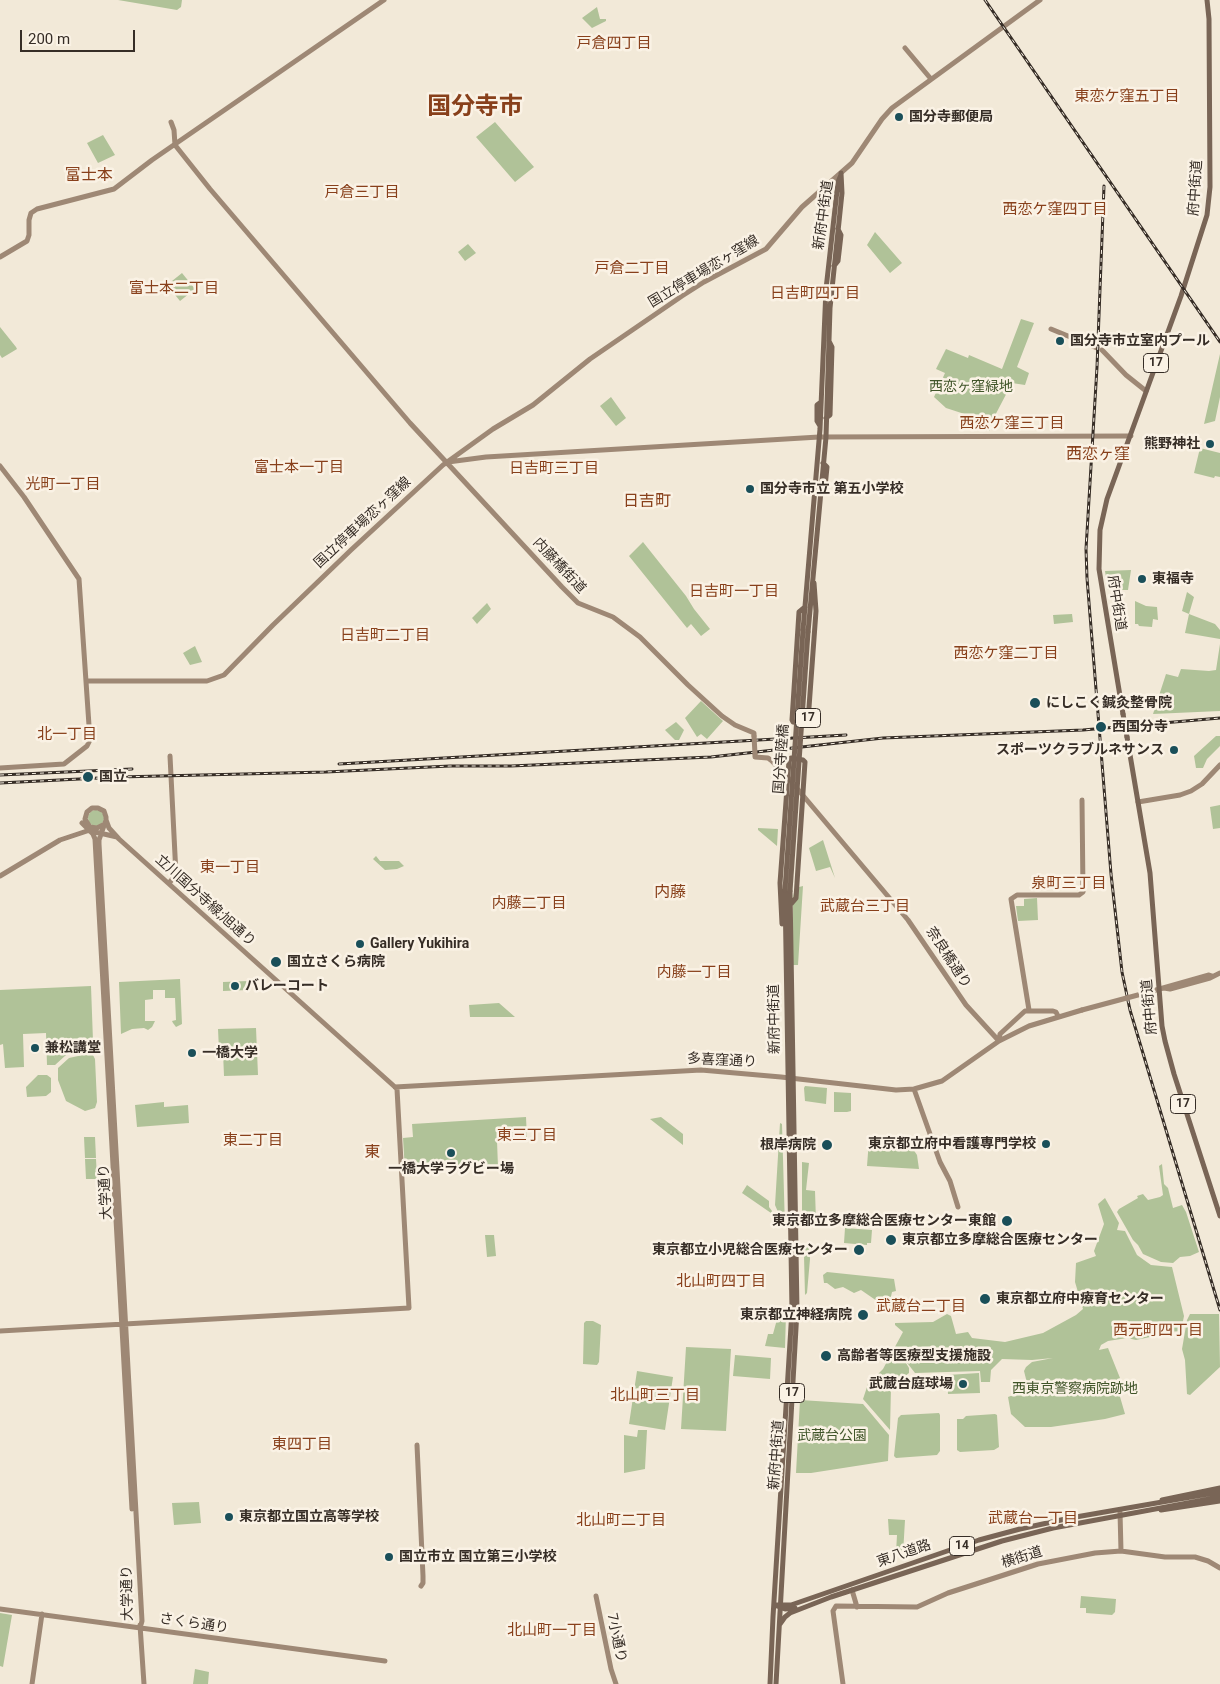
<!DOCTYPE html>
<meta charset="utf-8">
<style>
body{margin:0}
#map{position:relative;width:1220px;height:1684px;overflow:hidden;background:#f2e9d8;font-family:Roboto,sans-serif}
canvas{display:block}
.scale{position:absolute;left:20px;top:30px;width:115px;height:22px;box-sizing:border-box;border:2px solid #362d26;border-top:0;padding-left:6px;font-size:15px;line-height:18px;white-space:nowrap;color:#362d26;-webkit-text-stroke:4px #faf2e5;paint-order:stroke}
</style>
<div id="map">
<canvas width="1220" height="1684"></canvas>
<div class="scale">200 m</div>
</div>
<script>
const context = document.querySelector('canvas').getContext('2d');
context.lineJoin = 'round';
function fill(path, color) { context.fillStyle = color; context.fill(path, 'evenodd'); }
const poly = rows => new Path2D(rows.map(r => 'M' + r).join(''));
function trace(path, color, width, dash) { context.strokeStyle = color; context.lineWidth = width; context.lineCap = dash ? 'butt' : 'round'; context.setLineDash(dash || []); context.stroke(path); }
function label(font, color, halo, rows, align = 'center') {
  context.font = font + ' Roboto,"Noto Sans JP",sans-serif'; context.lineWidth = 5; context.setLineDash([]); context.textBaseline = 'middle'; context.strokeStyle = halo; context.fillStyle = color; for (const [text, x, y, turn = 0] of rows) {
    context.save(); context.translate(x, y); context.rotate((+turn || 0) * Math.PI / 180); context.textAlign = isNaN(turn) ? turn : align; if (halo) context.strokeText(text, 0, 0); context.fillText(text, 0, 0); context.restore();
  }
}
fill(poly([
 [118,0,182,0,181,7,177,10],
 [597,7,600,19,606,19,606,21,592,28,582,18],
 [495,122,534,167,515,182,476,137],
 [103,135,115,155,98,163,87,143],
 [875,232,902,263,890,273,867,245],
 [468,244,476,253,465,261,458,252],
 [182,273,195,289,180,301,167,285],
 [1021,319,1034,323,1017,367,1029,373,1025,385,1012,383,990,425,990,431,983,431,983,420,946,408,934,397,945,373,936,369,946,349,968,358,969,355,1002,369],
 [0,327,16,347,17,349,2,358,0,355],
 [1220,354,1220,397,1215,421,1204,424],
 [611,397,626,418,616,426,600,406],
 [1200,448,1220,453,1220,477,1215,476,1214,478,1194,473],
 [643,542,686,596,694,609,710,629,701,636,691,624,687,628,629,556],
 [1131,570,1128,590,1108,590,1105,571],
 [1187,592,1194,597,1189,614,1215,624,1220,630,1220,639,1185,633,1189,614,1182,611],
 [1135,601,1146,606,1157,607,1158,620,1153,619,1152,627,1139,626,1138,624,1135,624],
 [487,603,491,609,477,624,472,618],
 [1072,614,1073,622,1054,624,1053,615],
 [1220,644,1220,711,1153,714,1166,674,1178,677,1181,669,1209,671,1216,670],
 [195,646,202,662,190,665,183,653],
 [701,701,723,721,707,739,701,734,697,737,685,718],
 [676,722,684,730,679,740,675,740,665,730],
 [1216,736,1220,736,1220,746,1207,759,1203,768,1196,768,1194,756],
 [1220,805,1220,828,1213,829,1210,807],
 '88 818a8 8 0 1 1 16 0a8 8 0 1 1-16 0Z',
 [758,828,778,829,777,846,758,830],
 [823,840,835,878,830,867,816,871,809,848],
 [376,856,380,861,399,861,404,866,397,869,385,870,373,859],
 [803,886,798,965,792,965,793,897,795,888],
 [1037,898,1038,920,1018,921,1016,906,1024,906,1024,899],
 [180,979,182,1024,176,1027,173,1023,172,1021,176,1020,175,998,165,998,165,990,153,990,153,999,145,1000,145,1021,155,1021,152,1027,148,1030,144,1028,132,1029,121,1034,119,982],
 [248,981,248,990,223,991,223,982],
 [91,986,93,1041,76,1046,55,1065,47,1065,46,1033,23,1034,24,1067,5,1068,3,1044,0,1045,0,990],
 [499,1003,515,1017,470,1017,469,1005],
 [256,1028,258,1075,224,1076,223,1052,219,1050,218,1029],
 [92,1053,95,1059,97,1102,95,1108,85,1111,66,1101,58,1080,58,1068,69,1058],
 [38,1075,47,1075,51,1078,51,1092,46,1096,27,1097,26,1087],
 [805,1086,827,1088,826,1104,805,1101,804,1088],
 [834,1092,851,1093,851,1111,847,1112,834,1112],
 [164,1102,164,1107,188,1105,189,1123,137,1127,135,1105],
 [526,1117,527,1139,497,1141,498,1167,405,1171,403,1138,413,1137,412,1124],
 [661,1117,683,1134,683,1145,650,1119],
 [780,1123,782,1124,785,1228,775,1205],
 [84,1137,95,1137,96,1158,85,1158],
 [869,1140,909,1143,917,1155,919,1169,867,1166],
 [85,1159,96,1159,97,1179,86,1179],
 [802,1162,809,1163,806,1190,815,1191,816,1221,802,1222],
 [1162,1164,1164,1184,1168,1188,1173,1208,1182,1205,1186,1212,1199,1252,1190,1256,1180,1257,1173,1263,1161,1262,1143,1254,1138,1245,1133,1240,1117,1212,1119,1209,1138,1198,1137,1196,1143,1194,1148,1200,1160,1197,1163,1195,1159,1166],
 [747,1185,769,1201,769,1207,772,1211,771,1213,742,1193],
 [1105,1198,1119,1223,1117,1230,1125,1231,1137,1255,1151,1265,1172,1267,1184,1316,1181,1331,1153,1333,1150,1337,1136,1340,1127,1338,1108,1341,1101,1345,1099,1350,1108,1348,1120,1378,1116,1383,1125,1414,1105,1419,1051,1427,1025,1427,1011,1414,1008,1397,1016,1394,1025,1395,1027,1383,1024,1371,1026,1367,1032,1362,1053,1358,1032,1360,1002,1359,991,1370,990,1382,981,1382,980,1371,915,1373,901,1355,909,1368,909,1373,891,1387,890,1430,863,1399,868,1384,883,1369,903,1332,895,1325,895,1323,933,1322,947,1314,951,1316,956,1334,968,1332,972,1338,1005,1342,1043,1333,1076,1315,1083,1309,1075,1282,1076,1263,1096,1256,1094,1251,1104,1224,1098,1204],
 [845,1228,872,1230,871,1243,867,1243,867,1245,844,1243],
 [485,1235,494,1235,496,1256,487,1257],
 [802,1243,809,1247,810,1259,807,1293,805,1295,804,1256],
 [827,1272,894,1279,896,1291,892,1292,890,1301,898,1304,900,1312,893,1312,861,1290,854,1293,843,1287,835,1289,827,1283,824,1283,823,1275],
 [779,1312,786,1314,785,1348,765,1346,768,1334,773,1334],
 [1190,1314,1219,1314,1220,1367,1190,1395,1187,1394,1185,1360,1182,1349,1187,1320],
 [586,1321,593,1321,601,1325,599,1362,597,1365,583,1364,584,1323],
 [686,1347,731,1349,726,1431,681,1429],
 [735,1355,771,1358,770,1379,733,1376],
 [637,1371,673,1377,665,1430,629,1424],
 [979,1373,980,1393,948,1394,947,1375],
 [800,1400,863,1404,889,1435,888,1461,811,1473,796,1473],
 [939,1413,940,1415,940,1451,937,1455,896,1458,894,1456,898,1418,901,1415],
 [995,1414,997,1415,999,1447,994,1450,960,1452,957,1450,957,1419,963,1419,966,1416],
 [638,1430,647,1430,645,1469,624,1473,624,1435,637,1437],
 [199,1502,201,1523,174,1525,172,1503],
 [888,1519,905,1520,903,1554,896,1553,897,1535,889,1535],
 [1081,1596,1116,1599,1115,1612,1112,1615,1086,1613,1086,1608,1080,1608],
 [0,1613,12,1615,3,1667,0,1666],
 [195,1669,209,1672,208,1684,193,1684]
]), '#b0c298');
trace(poly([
 [905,48,931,79],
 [171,122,174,130,175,145,210,189,410,423,562,587,578,603,613,617,640,637,688,685,722,716,735,725,754,733,754,736],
 [0,257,27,241,29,235,29,220,31,213,37,209,114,189,152,160,384,0],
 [1051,329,1097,348],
 [1102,350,1126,375,1146,391],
 [448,462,486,457,819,437,1131,436],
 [0,466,24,497,79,579,90,740,87,746,64,764,0,768],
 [87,681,207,681,224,675,273,625,351,550,443,465,493,429,533,405,590,359,682,296,704,282,766,249,802,207,852,163,882,119,892,108,1040,0],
 [755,754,755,757,768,758,772,761,790,780],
 [795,786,908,920,966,1005,999,1041],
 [1138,802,1180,795,1191,791,1202,784,1220,765],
 [106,820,109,828,119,839,395,1087],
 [82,823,93,834,95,839,132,1509],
 [105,824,97,828,90,827,85,819,87,812,92,808,98,808,104,811,106,817,106,820,99,840,99,844,142,1621,140,1628],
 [91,831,117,837],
 [0,876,60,840,90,830],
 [169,883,176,875,170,756],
 [1164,988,1170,989,1210,978,1220,973],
 [1149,992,1209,975,1212,976],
 [1029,1010,1011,899,1017,895,1079,895,1083,892,1082,800],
 [999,1041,1000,1034,1025,1011,1053,1011,1056,1012,1058,1016],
 [395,1087,701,1070,781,1077,896,1090,914,1089,942,1081,999,1041,1029,1026,1082,1010],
 [914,1089,940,1162,950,1181,958,1207],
 [0,1331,409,1308,397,1089,395,1087],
 [417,1445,423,1576,423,1583,421,1586],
 [1120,1512,1121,1551],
 [852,1590,857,1607],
 [596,1596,611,1669,616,1684],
 [0,1609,385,1661],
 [140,1625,144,1684],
 [32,1684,42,1614],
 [843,1684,833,1611,836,1606,917,1607,948,1593,1038,1564,1095,1553,1121,1551,1165,1557,1195,1557,1208,1561,1220,1568]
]), '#9e8875', 5);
trace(poly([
 [834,266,838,261,841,235,838,229],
 [826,418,830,415,832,347,829,341],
 [820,426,817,421,817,405,821,402],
 [821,492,825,487,827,467,823,463],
 [805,607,799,612,792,720,793,722,806,724,808,721,816,611,814,583],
 [803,630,820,429,826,289,838,182,841,175],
 [808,632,826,437,830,308,842,193,841,173],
 [1123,714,1099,569,1100,530,1107,499,1181,296,1207,215,1210,187,1209,19,1207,0],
 [1127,737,1150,873,1162,1026,1165,1041,1174,1074,1220,1216],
 [782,924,780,883,789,761,791,758,803,760,805,762,796,898,790,905],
 [1162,1500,1220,1488],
 [1161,1510,1220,1501],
 [776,1605,791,1605,979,1540,1020,1529,1070,1518,1220,1492],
 [777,1606,785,1609,795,1608],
 [780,1624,785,1617,790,1613,831,1597,1002,1541,1053,1528,1220,1497],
 [770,1684,773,1617,792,1310,785,890],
 [776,1684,797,1310,790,891]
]), '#796556', 5);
const rail = poly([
 [985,0,1220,342],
 [1104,186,1097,367,1086,549,1087,578,1111,874,1122,972,1130,1010,1220,1310],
 [339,764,846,735],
 [0,775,132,769],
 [0,783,119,777,326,772,450,766,511,766,711,757,883,738,1083,730,1220,718]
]);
trace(rail, '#362d26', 3);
trace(rail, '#faf2e5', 1, [4]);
trace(poly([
 [754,736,755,754],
 [1082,1010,1149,992]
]), '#9e8875', 5);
trace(poly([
 [1123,714,1127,737],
 [785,890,803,630],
 [790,891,808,632]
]), '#796556', 5);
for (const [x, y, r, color] of [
 [899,117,5,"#1a4f59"],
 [1060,341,5,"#1a4f59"],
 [1210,444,5,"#1a4f59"],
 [750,489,5,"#1a4f59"],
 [1142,579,5,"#1a4f59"],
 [1035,703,6,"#1a4f59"],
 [1101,727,6,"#1a4f59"],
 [1174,750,5,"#1a4f59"],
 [88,777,6,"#1a4f59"],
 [360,944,5,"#1a4f59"],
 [276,962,6,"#1a4f59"],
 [235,986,5,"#1a4f59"],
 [35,1048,5,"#1a4f59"],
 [192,1053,5,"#1a4f59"],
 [1046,1144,5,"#1a4f59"],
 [827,1145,6,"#1a4f59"],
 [451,1153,5,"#1a4f59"],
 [1007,1221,6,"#1a4f59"],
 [891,1240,6,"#1a4f59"],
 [859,1250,6,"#1a4f59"],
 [985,1299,6,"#1a4f59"],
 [863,1315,6,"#1a4f59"],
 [826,1356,6,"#1a4f59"],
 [963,1384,5,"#1a4f59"],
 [229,1517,5,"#1a4f59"],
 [389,1557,5,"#1a4f59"]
]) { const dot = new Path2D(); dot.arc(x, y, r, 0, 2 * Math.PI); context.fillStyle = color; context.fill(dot); trace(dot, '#faf2e5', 2); }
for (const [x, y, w] of [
 [1156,363,25],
 [808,718,25],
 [1183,1104,25],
 [792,1393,25],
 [962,1546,25]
]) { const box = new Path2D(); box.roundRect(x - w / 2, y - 9.5, w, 19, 4); context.fillStyle = '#faf2e5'; context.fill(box); trace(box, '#362d26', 1); }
label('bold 12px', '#362d26', null, [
 ["17",1156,363],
 ["17",808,718],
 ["17",1183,1104],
 ["17",792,1393],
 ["14",962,1546]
]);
label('bold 14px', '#362d26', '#faf2e5', [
 ["国分寺郵便局",909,117],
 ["国分寺市立室内プール",1070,341],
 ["熊野神社",1200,444,"right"],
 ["国分寺市立 第五小学校",760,489],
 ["東福寺",1152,579],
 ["にしこく鍼灸整骨院",1046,703],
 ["西国分寺",1112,727],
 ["スポーツクラブルネサンス",1164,750,"right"],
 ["国立",99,777],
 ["Gallery Yukihira",370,944],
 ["国立さくら病院",287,962],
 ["バレーコート",245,986],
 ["兼松講堂",45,1048],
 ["一橋大学",202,1053],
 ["東京都立府中看護専門学校",1036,1144,"right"],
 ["根岸病院",816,1145,"right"],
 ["一橋大学ラグビー場",451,1169,"center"],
 ["東京都立多摩総合医療センター東館",996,1221,"right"],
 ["東京都立多摩総合医療センター",902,1240],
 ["東京都立小児総合医療センター",848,1250,"right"],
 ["東京都立府中療育センター",996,1299],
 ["東京都立神経病院",852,1315,"right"],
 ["高齢者等医療型支援施設",837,1356],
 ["武蔵台庭球場",953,1384,"right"],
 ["東京都立国立高等学校",239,1517],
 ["国立市立 国立第三小学校",399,1557]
], 'left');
label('14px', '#362d26', '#faf2e5', [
 ["府中街道",1196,188,-86],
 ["新府中街道",824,215,-82],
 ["国立停車場恋ヶ窪線",704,272,-31],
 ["国立停車場恋ヶ窪線",363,523,-43],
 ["内藤橋街道",559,566,47],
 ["府中街道",1116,603,81],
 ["国分寺陸橋",782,759,-86],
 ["立川国分寺線;旭通り",205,901,42],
 ["奈良橋通り",948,958,57],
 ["府中街道",1150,1007,-95],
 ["新府中街道",775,1019,-91],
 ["多喜窪通り",722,1061,3],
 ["大学通り",106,1192,-93],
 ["新府中街道",777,1455,-86],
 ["東八道路",904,1554,-19],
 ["横街道",1022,1558,-17],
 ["大学通り",128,1593,-91],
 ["さくら通り",194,1624,8],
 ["7小通り",616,1638,78]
]);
label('14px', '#405529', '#faf2e5', [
 ["西恋ヶ窪緑地",971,387],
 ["西東京警察病院跡地",1075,1389],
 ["武蔵台公園",832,1436]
]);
label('15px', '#88401b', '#faf2e5', [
 ["戸倉四丁目",614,44],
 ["東恋ケ窪五丁目",1127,97],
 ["戸倉三丁目",362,193],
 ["西恋ケ窪四丁目",1055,210],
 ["戸倉二丁目",632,269],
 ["富士本二丁目",174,289],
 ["日吉町四丁目",815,294],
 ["西恋ケ窪三丁目",1012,424],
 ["富士本一丁目",299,468],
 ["日吉町三丁目",554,469],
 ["光町一丁目",63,485],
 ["日吉町一丁目",734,592],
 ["日吉町二丁目",385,636],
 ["西恋ケ窪二丁目",1006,654],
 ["北一丁目",67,735],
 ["東一丁目",230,868],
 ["泉町三丁目",1069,884],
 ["内藤二丁目",529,904],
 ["武蔵台三丁目",865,907],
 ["内藤一丁目",694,973],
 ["東三丁目",527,1136],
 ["東二丁目",253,1141],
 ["北山町四丁目",721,1282],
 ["武蔵台二丁目",921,1307],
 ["西元町四丁目",1158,1331],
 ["北山町三丁目",655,1396],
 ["東四丁目",302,1445],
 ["武蔵台一丁目",1033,1519],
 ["北山町二丁目",621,1521],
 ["北山町一丁目",552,1631]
]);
label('16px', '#88401b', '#faf2e5', [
 ["富士本",89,176],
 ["西恋ヶ窪",1098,455],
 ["日吉町",647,502],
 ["内藤",670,893],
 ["東",372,1153]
]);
label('bold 24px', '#88401b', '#faf2e5', [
 ["国分寺市",475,108]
]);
</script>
